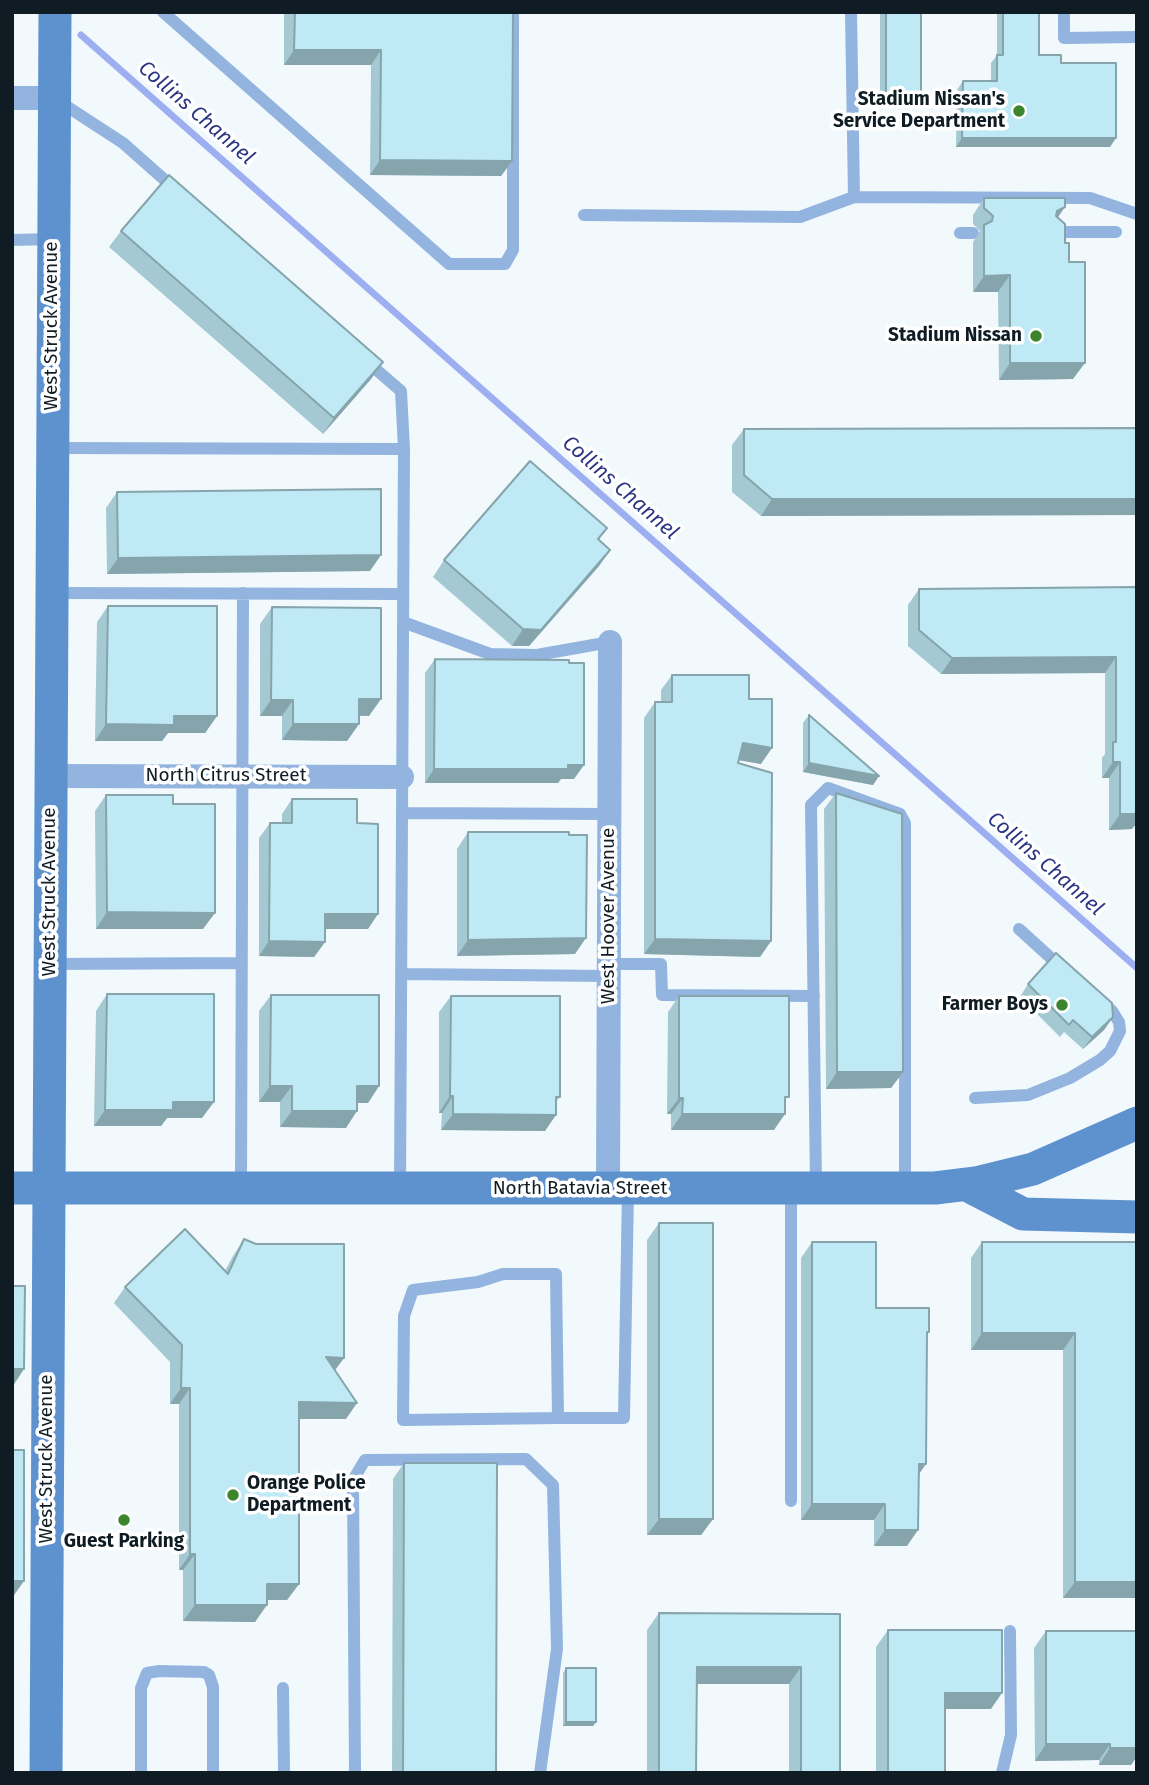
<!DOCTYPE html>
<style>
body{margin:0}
#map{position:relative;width:1149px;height:1785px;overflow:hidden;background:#f2f9fd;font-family:"Fira Sans",sans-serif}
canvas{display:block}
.frame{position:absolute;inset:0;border:14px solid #0f1c24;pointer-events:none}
</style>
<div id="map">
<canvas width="1149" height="1785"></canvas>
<div class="frame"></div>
</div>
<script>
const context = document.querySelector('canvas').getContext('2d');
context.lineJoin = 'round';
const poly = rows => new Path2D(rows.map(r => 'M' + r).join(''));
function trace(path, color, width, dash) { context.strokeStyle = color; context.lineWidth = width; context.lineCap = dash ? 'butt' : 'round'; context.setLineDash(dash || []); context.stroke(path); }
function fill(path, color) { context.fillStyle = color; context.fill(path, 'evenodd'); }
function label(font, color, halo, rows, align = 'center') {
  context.font = font + ' "Fira Sans",sans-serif'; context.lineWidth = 7; context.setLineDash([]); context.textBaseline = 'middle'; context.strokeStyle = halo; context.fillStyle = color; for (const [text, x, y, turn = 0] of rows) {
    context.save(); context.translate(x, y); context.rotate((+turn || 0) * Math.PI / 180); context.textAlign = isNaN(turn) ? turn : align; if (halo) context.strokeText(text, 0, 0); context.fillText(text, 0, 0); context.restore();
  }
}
trace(poly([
 [81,35,1137,968]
]), '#9daff1', 7);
trace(poly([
 [163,12,449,264,505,264,513,250,513,12],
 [851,12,854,197],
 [1064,12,1064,38,1137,37],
 [57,100,123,143,176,190],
 [584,215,800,217,854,197,1090,198,1137,214],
 [1053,232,1116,232],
 [960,233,973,233],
 [12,240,53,239],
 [364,359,401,391,404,449,400,1188],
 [54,448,404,449],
 [53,593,403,594],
 [403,622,490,654,537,655,610,642],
 [402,813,609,814],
 [1019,929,1063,969],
 [50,964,242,963],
 [609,964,661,964,662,995,814,996],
 [401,974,609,976],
 [975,1098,1028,1095,1070,1078,1100,1060,1110,1051,1120,1031,1119,1022,1112,1011,1101,1001],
 [816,1186,811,805,828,788,900,814,905,823,905,1188],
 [241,1188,243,593],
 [558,1418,556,1274,503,1274,478,1282,413,1290,404,1316,403,1420,558,1418,624,1418,628,1190],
 [791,1501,791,1190],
 [283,1688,284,1773],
 [141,1773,141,1688,147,1673,159,1671,204,1672,209,1675,213,1687,213,1773],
 [355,1773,353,1480,365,1460,526,1459,553,1485,557,1649,540,1773],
 [1002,1773,1011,1735,1010,1631]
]), '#92b4de', 12);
trace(poly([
 [12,98,54,98],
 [50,776,402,777],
 [608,1189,610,642]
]), '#92b4de', 24);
trace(poly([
 [967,1185,1023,1214,1137,1217],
 [12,1188,935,1188,976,1183,1033,1169,1137,1123],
 [46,1773,55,12]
]), '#5e92cf', 33);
fill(poly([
 [284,12,513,12,512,161,501,176,370,175,371,65,284,65],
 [880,12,921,12,921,96,915,105,880,105],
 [997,12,1039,12,1039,55,1061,63,1110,147,956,147,957,90,963,81,991,81,991,63,997,55],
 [984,198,1057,218,1065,243,1069,262,1073,379,999,380,998,292,973,292,973,242,980,231,973,224,973,215],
 [121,231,383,362,371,379,323,434,109,247],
 [1137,428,1137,515,761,516,732,492,732,445,744,429],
 [117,492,370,571,107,574,106,508],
 [599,540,610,550,599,566,529,646,512,646,433,577,444,560],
 [1137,587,1132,829,1109,830,1109,778,1102,778,1102,758,1105,754,1105,673,941,674,908,646,908,605,919,589],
 [108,606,217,716,205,733,168,733,162,741,95,741,97,622],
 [272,607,369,716,359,716,359,724,347,741,282,740,282,716,260,716,260,624],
 [435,659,574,779,561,779,558,783,425,783,425,673],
 [672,675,749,699,761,764,739,760,738,763,771,941,760,957,644,954,644,718,655,702,661,702,661,690],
 [809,715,879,776,873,785,803,772,803,723],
 [836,793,903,1072,891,1088,826,1089,824,809],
 [106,795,173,804,203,929,96,929,95,811],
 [292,799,357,823,368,929,325,929,325,942,314,957,259,956,259,838,270,823,282,823,282,814],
 [468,832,575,954,457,956,457,849],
 [1028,984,1113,1017,1104,1030,1083,1049,1064,1032,1060,1037,1020,997],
 [107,994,202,1118,167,1118,161,1126,94,1126,96,1011],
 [271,995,379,1086,368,1103,357,1103,346,1128,280,1127,280,1102,259,1102,259,1011],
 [451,996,560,1097,556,1102,545,1131,441,1130,442,1113,439,1113,439,1012],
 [679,996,785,1101,774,1130,671,1130,671,1114,667,1114,668,1012],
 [659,1223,713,1519,701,1535,647,1535,647,1240],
 [244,1239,344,1358,335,1370,346,1419,299,1419,299,1584,287,1600,267,1600,255,1622,183,1621,183,1570,179,1570,179,1404,170,1404,170,1362,114,1303,125,1287,225,1271,233,1256],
 [812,1242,876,1308,927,1336,919,1475,907,1546,874,1546,874,1520,801,1520,801,1258],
 [982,1242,1137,1242,1137,1598,1063,1598,1063,1350,971,1350,971,1258],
 [404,1463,496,1773,392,1773,393,1479],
 [659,1613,840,1614,840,1773,789,1773,789,1684,697,1684,696,1773,647,1773,647,1630],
 [888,1630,991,1709,945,1709,945,1773,876,1773,876,1647],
 [1046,1631,1137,1631,1137,1756,1131,1765,1099,1765,1099,1760,1035,1761,1034,1648],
 [566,1668,596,1722,593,1726,563,1726,563,1673]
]), '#a4c9d3');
fill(poly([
 [294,50,381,50,371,65,284,65],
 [921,96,915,105,880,105,886,97],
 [962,138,1116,138,1110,147,956,147],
 [380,160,512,161,501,176,370,175],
 [1065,207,1054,223,1057,211],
 [1010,275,998,292,973,292,984,276],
 [383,362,371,379,323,434,334,418],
 [1010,363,1085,363,1073,379,999,380],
 [772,499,1137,499,1137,515,761,516],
 [610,550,599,566,529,646,512,646,523,629],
 [381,555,370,571,107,574,118,558],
 [1116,657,1105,673,941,674,952,658],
 [359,699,381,699,369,716,347,715],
 [271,700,293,700,282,716,260,716],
 [174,716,217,716,205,733,168,733,162,741,95,741,106,724],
 [293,724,359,724,347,741,282,740],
 [743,743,772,748,761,764,732,759],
 [1113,762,1120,762,1109,778,1102,778],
 [809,763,879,776,873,785,803,772],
 [568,765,584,765,574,779,561,779,558,783,425,783,434,769],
 [1120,814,1137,814,1137,823,1132,829,1109,830],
 [107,912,215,913,203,929,96,929],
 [325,914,378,914,368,929,315,929],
 [586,938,575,954,457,956,468,940],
 [655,939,771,941,760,957,644,954],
 [269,941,325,942,314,957,259,956],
 [1113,1017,1104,1030,1083,1049,1092,1037],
 [837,1072,903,1072,891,1088,826,1089],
 [270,1086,292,1086,280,1102,259,1102],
 [357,1086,379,1086,368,1103,346,1103],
 [450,1096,453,1096,442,1113,439,1113],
 [679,1098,683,1098,671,1114,667,1114],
 [173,1102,214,1102,202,1118,167,1118,161,1126,94,1126,105,1110],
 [292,1111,357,1111,346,1128,280,1127],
 [453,1114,556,1115,545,1131,441,1130],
 [682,1114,785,1114,774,1130,671,1130],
 [982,1333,1075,1333,1063,1350,971,1350],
 [326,1357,344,1358,332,1374],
 [12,1369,24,1369,13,1386,12,1386],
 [181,1388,190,1388,179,1404,170,1404],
 [299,1402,357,1403,346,1419,288,1419],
 [919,1464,926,1464,915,1480],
 [812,1504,885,1504,874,1520,801,1520],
 [659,1519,713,1519,701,1535,647,1535],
 [885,1530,918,1530,907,1546,874,1546],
 [190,1554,195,1554,183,1570,179,1570],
 [12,1581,24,1581,12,1598],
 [1075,1582,1137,1582,1137,1598,1063,1598],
 [267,1584,299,1584,287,1600,255,1600],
 [195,1605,267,1605,255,1622,183,1621],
 [697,1667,801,1667,789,1684,685,1684],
 [945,1693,1002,1693,991,1709,934,1709],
 [566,1722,596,1722,593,1726,563,1726],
 [1046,1744,1110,1744,1099,1760,1035,1761],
 [1110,1748,1137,1748,1137,1756,1131,1765,1099,1765]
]), '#86a4ac');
const building = poly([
 [295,12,513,12,512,161,380,160,381,50,294,50,295,12],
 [886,12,921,12,921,96,886,97,886,12],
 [1003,12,1039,12,1039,55,1061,55,1061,63,1116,63,1116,138,962,138,963,81,997,81,997,55,1003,55,1003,12],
 [169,175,383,362,334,418,121,231,169,175],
 [984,198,1065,198,1065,207,1057,211,1056,216,1065,224,1065,243,1069,243,1069,262,1085,262,1085,363,1010,363,1010,275,984,276,984,225,992,221,993,216,984,208,984,198],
 [1137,428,1137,499,772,499,744,475,744,429,1137,428],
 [530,461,607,528,598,539,610,550,541,630,523,629,444,560,530,461],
 [381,489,381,555,118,558,117,492,381,489],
 [1137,587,1137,814,1120,814,1120,762,1113,762,1113,742,1116,742,1116,657,952,658,919,630,919,589,1137,587],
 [108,606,217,606,217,716,174,716,174,725,106,724,108,606],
 [272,607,381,608,381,699,359,699,359,724,293,724,293,700,271,700,272,607],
 [435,659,569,660,569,663,584,663,584,765,568,765,568,769,434,769,435,659],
 [672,675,749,675,749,699,772,699,772,748,743,743,738,763,772,773,771,941,655,939,655,702,672,702,672,675],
 [809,715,879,776,809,763,809,715],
 [836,793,902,814,903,1072,837,1072,836,793],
 [106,795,173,795,173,804,215,804,215,913,107,912,106,795],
 [292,799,357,799,357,823,378,824,378,914,325,914,325,942,269,941,270,823,292,823,292,799],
 [468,832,569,832,569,835,587,835,586,938,468,940,468,832],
 [1056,953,1112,1003,1113,1017,1092,1037,1073,1020,1069,1025,1028,984,1056,953],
 [107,994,214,994,214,1102,173,1102,173,1110,105,1110,107,994],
 [271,995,379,995,379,1086,357,1086,357,1111,292,1111,292,1086,270,1086,271,995],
 [451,996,560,996,560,1097,556,1097,556,1115,453,1114,453,1096,450,1096,451,996],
 [679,996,789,996,789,1097,785,1097,785,1114,682,1114,683,1098,679,1098,679,996],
 [659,1223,713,1223,713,1519,659,1519,659,1223],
 [185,1229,228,1274,244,1239,256,1244,344,1244,344,1358,326,1357,357,1403,299,1402,299,1584,267,1584,267,1605,195,1605,195,1554,190,1554,190,1388,181,1388,182,1345,125,1287,185,1229],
 [812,1242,876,1242,876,1308,929,1308,929,1332,927,1332,926,1464,919,1464,918,1530,885,1530,885,1504,812,1504,812,1242],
 [982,1242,1137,1242,1137,1582,1075,1582,1075,1333,982,1333,982,1242],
 [12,1286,25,1286,24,1369,12,1369,12,1286],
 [12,1450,24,1450,24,1581,12,1581,12,1450],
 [404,1463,497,1463,496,1773,403,1773,404,1463],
 [659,1613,840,1614,840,1773,801,1773,801,1667,697,1667,696,1773,659,1773,659,1613],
 [888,1630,1002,1630,1002,1693,945,1693,945,1773,888,1773,888,1630],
 [1046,1631,1137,1631,1137,1748,1110,1748,1110,1744,1046,1744,1046,1631],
 [566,1668,596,1668,596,1722,566,1722,566,1668]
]);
fill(building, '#bfeaf5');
trace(building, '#86a4ac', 2);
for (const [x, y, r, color] of [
 [1019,111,7,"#3c852c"],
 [1036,336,7,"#3c852c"],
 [1062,1005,7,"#3c852c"],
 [233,1495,7,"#3c852c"],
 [124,1520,7,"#3c852c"]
]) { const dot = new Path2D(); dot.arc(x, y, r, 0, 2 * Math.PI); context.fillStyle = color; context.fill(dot); trace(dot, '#fff', 2.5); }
label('bold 19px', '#0f1c24', '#fff', [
 ["Stadium Nissan's",1005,100],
 ["Service Department",1005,122],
 ["Stadium Nissan",1022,336],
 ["Farmer Boys",1048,1005],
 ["Orange Police",247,1484,"left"],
 ["Department",247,1506,"left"],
 ["Guest Parking",124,1542,"center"]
], 'right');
label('19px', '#0f1c24', '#fff', [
 ["West Struck Avenue",52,326,-90],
 ["North Citrus Street",226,776],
 ["West Struck Avenue",50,892,-90],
 ["West Hoover Avenue",609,916,-90],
 ["North Batavia Street",580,1189],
 ["West Struck Avenue",47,1459,-90]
]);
label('italic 21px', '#2a3581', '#fff', [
 ["Collins Channel",196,113,41],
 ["Collins Channel",620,488,41],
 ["Collins Channel",1045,864,41]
]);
</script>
